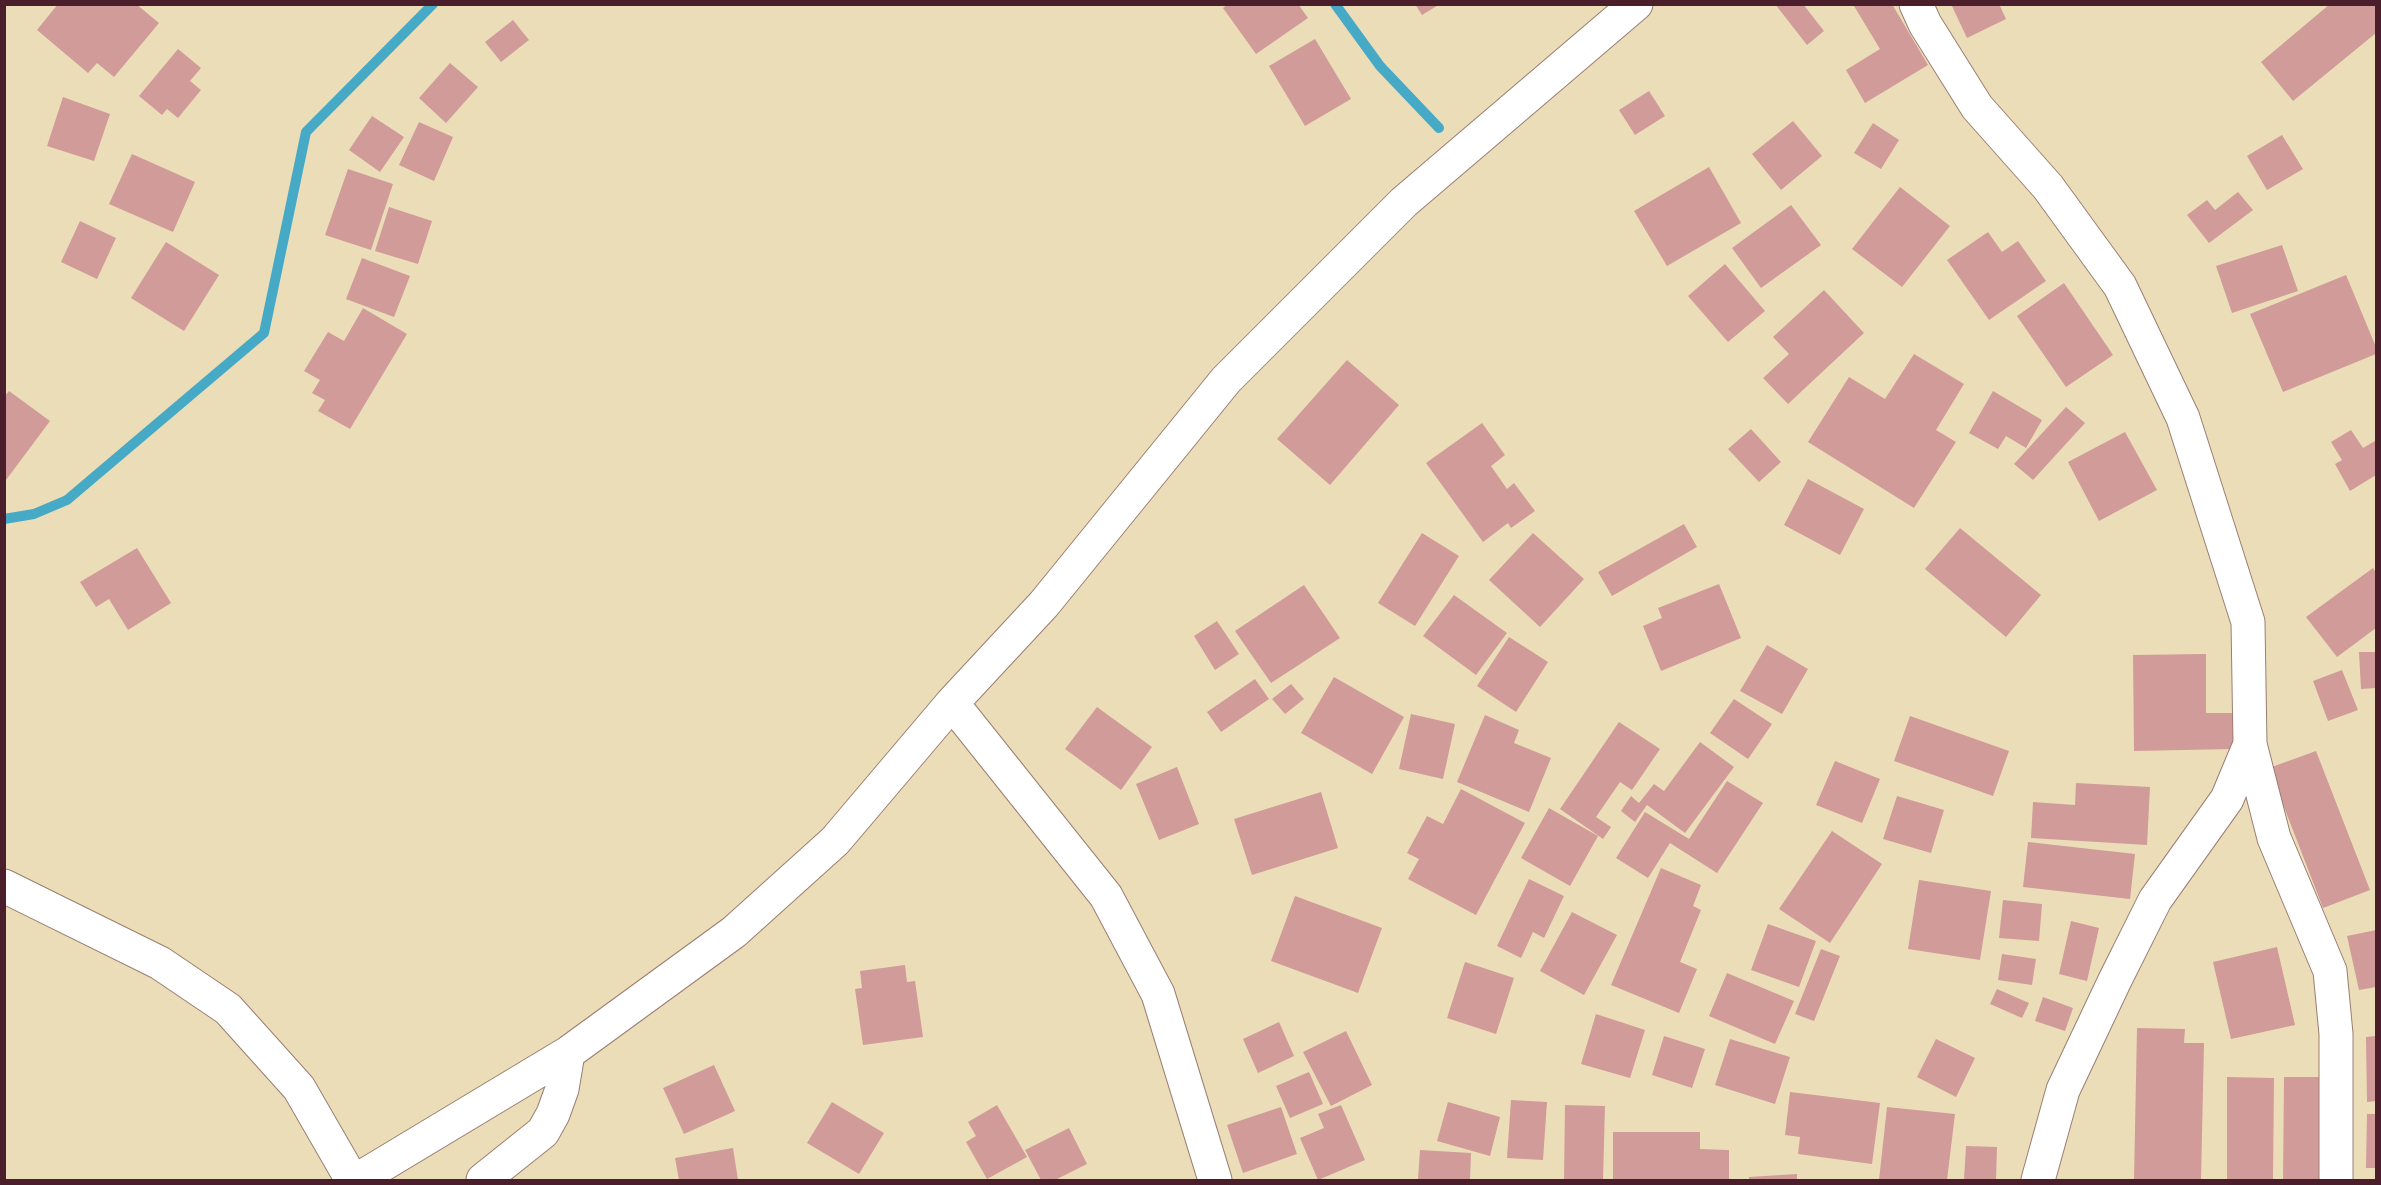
<!DOCTYPE html>
<style>
body{margin:0}
#map{position:relative;width:2381px;height:1185px;overflow:hidden;background:#ecddb9;font-family:Alegreya,serif}
canvas{display:block}
.frame{position:absolute;inset:0;border:6px solid #4a1f2b;pointer-events:none}
</style>
<div id="map">
<canvas width="2381" height="1185"></canvas>
<div class="frame"></div>
</div>
<script>
const context = document.querySelector('canvas').getContext('2d');
context.lineJoin = 'round';
const poly = rows => new Path2D(rows.map(r => 'M' + r).join(''));
function trace(path, color, width, dash) { context.strokeStyle = color; context.lineWidth = width; context.lineCap = dash ? 'butt' : 'round'; context.setLineDash(dash || []); context.stroke(path); }
function fill(path, color) { context.fillStyle = color; context.fill(path, 'evenodd'); }
trace(poly([
 [1335,4,1380,66,1439,128],
 [4,519,34,514,67,500,264,333,306,132,433,4]
]), '#46aac6', 10);
fill(poly([
 [58,4,136,4,159,23,114,77,97,63,88,73,37,30],
 [1228,4,1298,4,1308,18,1256,54,1223,8],
 [1415,4,1440,4,1422,15],
 [1775,4,1803,4,1824,31,1807,45],
 [1857,4,1892,4,1928,65,1865,103,1846,70,1880,49,1854,6],
 [1951,4,1999,4,2006,19,1967,38],
 [2330,4,2376,4,2376,33,2293,101,2261,62],
 [513,20,529,40,501,62,485,42],
 [1315,39,1351,99,1305,126,1269,66],
 [178,49,201,68,190,81,201,90,178,118,167,109,162,115,139,96],
 [450,63,478,87,446,123,419,98],
 [1649,91,1665,116,1635,135,1619,110],
 [63,97,110,114,94,161,47,146],
 [372,116,404,137,380,172,349,150],
 [1793,121,1822,156,1781,190,1752,154],
 [419,122,453,137,434,181,399,165],
 [1873,123,1899,140,1881,169,1854,153],
 [2282,135,2303,169,2267,190,2247,156],
 [132,154,195,182,173,232,109,204],
 [1709,167,1741,223,1667,266,1634,211],
 [348,169,393,184,371,250,325,235],
 [1900,187,1950,226,1902,287,1852,249],
 [2238,192,2253,210,2209,243,2187,215,2207,200,2215,210],
 [1791,205,1821,245,1761,288,1732,248],
 [389,207,432,221,418,264,375,251],
 [80,221,116,238,97,279,61,262],
 [1988,232,2002,252,2018,241,2046,281,1989,320,1947,260],
 [166,242,219,275,184,331,131,298],
 [2282,245,2298,291,2232,313,2216,266],
 [362,258,410,276,394,317,346,299],
 [1725,264,1765,311,1728,342,1688,296],
 [2346,275,2376,347,2376,354,2283,392,2250,314],
 [2064,283,2113,355,2066,387,2017,316],
 [1824,290,1864,333,1788,404,1763,378,1789,354,1773,337],
 [363,308,407,334,350,429,318,411,325,400,312,393,320,380,304,371,328,332,344,341],
 [1914,354,1964,384,1936,430,1956,442,1914,508,1808,442,1849,377,1885,399],
 [1347,360,1399,405,1330,485,1277,439],
 [9,391,50,421,6,480,4,397],
 [1993,391,2042,420,2026,448,2006,436,1998,449,1969,433],
 [2066,407,2085,423,2033,480,2014,464],
 [1482,423,1505,455,1491,466,1507,489,1514,483,1535,511,1511,528,1508,523,1483,542,1426,463],
 [1751,429,1781,462,1759,482,1728,449],
 [2351,430,2363,448,2375,441,2376,444,2376,475,2350,491,2335,464,2342,460,2331,442],
 [2125,432,2157,490,2099,521,2068,462],
 [1808,479,1864,509,1840,555,1784,525],
 [1684,524,1697,547,1612,596,1598,572],
 [1960,528,2041,595,2006,637,1925,569],
 [1422,533,1459,556,1415,626,1378,603],
 [1533,533,1584,579,1540,627,1489,580],
 [137,548,171,603,128,630,109,599,96,607,80,582],
 [2373,568,2376,573,2376,628,2337,657,2306,617],
 [1719,584,1741,638,1661,671,1643,626,1662,618,1658,608],
 [1304,585,1340,638,1271,683,1235,631],
 [1454,595,1507,633,1476,675,1423,636],
 [1217,621,1239,654,1215,670,1194,636],
 [1509,637,1548,662,1516,712,1477,686],
 [1767,645,1808,669,1782,714,1740,691],
 [2359,652,2376,652,2376,688,2361,689],
 [2206,654,2206,713,2233,713,2233,749,2134,751,2133,655],
 [2342,670,2358,710,2328,721,2313,681],
 [1334,677,1404,717,1372,774,1301,733],
 [1255,679,1269,699,1221,732,1207,712],
 [1291,684,1304,699,1285,714,1272,699],
 [1734,699,1772,724,1748,759,1710,733],
 [1097,707,1152,747,1121,790,1065,749],
 [1411,714,1455,724,1443,779,1399,769],
 [1485,715,1519,730,1514,743,1551,758,1529,812,1457,782],
 [1910,716,2009,751,1993,796,1894,761],
 [1619,722,1660,749,1632,790,1620,782,1596,817,1611,827,1603,839,1560,809],
 [1700,742,1734,767,1685,833,1647,805,1635,822,1621,811,1631,796,1639,803,1654,784,1664,791],
 [2316,751,2370,890,2323,908,2269,768],
 [1835,761,1880,779,1862,823,1816,805],
 [1177,767,1199,824,1159,840,1136,784],
 [1727,781,1763,803,1717,873,1670,843,1648,878,1616,858,1645,812,1689,839],
 [2076,783,2150,787,2147,845,2031,838,2033,802,2075,805],
 [1461,789,1525,823,1476,915,1408,879,1419,859,1407,853,1427,816,1443,824],
 [1321,792,1338,848,1252,875,1234,819],
 [1897,796,1944,810,1931,853,1883,839],
 [1549,808,1598,836,1570,886,1521,858],
 [1832,831,1882,864,1830,943,1779,909],
 [2028,842,2135,854,2130,899,2023,887],
 [1661,868,1701,885,1693,906,1701,910,1680,962,1697,969,1679,1013,1611,985],
 [1529,879,1564,896,1544,938,1533,932,1521,958,1497,946],
 [1919,880,1991,891,1980,960,1908,949],
 [1295,896,1382,928,1358,993,1271,961],
 [2003,900,2042,904,2039,941,1999,938],
 [1572,912,1617,935,1584,995,1540,971],
 [2071,921,2099,928,2087,981,2059,974],
 [1768,924,1816,941,1799,987,1751,970],
 [2376,930,2376,987,2359,990,2347,936],
 [2277,947,2295,1025,2231,1039,2213,962],
 [1821,949,1840,956,1814,1021,1795,1014],
 [2002,954,2036,959,2032,985,1998,980],
 [1465,962,1514,978,1496,1034,1447,1018],
 [905,965,907,982,915,981,923,1037,863,1045,855,989,862,988,860,971],
 [1727,973,1794,1001,1775,1044,1709,1016],
 [1997,989,2029,1003,2022,1018,1990,1004],
 [2043,997,2073,1008,2065,1031,2035,1021],
 [1596,1014,1645,1030,1630,1078,1581,1064],
 [1279,1022,1294,1056,1258,1073,1243,1039],
 [2137,1028,2185,1029,2184,1043,2204,1043,2201,1180,2134,1180],
 [1346,1031,1372,1085,1331,1106,1303,1052],
 [1664,1036,1705,1049,1692,1088,1652,1075],
 [2376,1036,2376,1101,2367,1102,2366,1037],
 [1730,1039,1790,1057,1775,1104,1715,1085],
 [1936,1039,1975,1058,1956,1097,1917,1077],
 [714,1065,735,1111,684,1134,663,1088],
 [1309,1072,1323,1104,1290,1118,1276,1086],
 [2227,1077,2274,1078,2273,1180,2227,1180],
 [2284,1077,2327,1077,2326,1180,2283,1180],
 [1790,1092,1880,1103,1872,1164,1798,1154,1800,1137,1785,1135],
 [1511,1100,1547,1102,1543,1160,1507,1158],
 [832,1102,884,1133,859,1174,807,1143],
 [1448,1102,1500,1117,1490,1156,1437,1141],
 [997,1105,1027,1157,987,1179,966,1142,976,1136,968,1122],
 [1341,1105,1365,1160,1318,1180,1300,1138,1324,1128,1318,1114],
 [1565,1105,1605,1106,1603,1180,1564,1180],
 [1281,1107,1297,1154,1243,1173,1227,1125],
 [1887,1107,1955,1114,1947,1180,1879,1180],
 [2367,1114,2376,1114,2376,1168,2366,1168],
 [1069,1128,1087,1164,1055,1180,1041,1180,1025,1150],
 [1613,1132,1700,1132,1700,1149,1729,1150,1729,1180,1613,1180],
 [1966,1146,1997,1147,1996,1180,1964,1180],
 [733,1148,738,1180,679,1180,675,1158],
 [1420,1150,1471,1153,1470,1180,1418,1180],
 [1797,1174,1797,1180,1749,1180,1749,1177]
]), '#d09b99');
const minor = poly([
 [1916,4,1925,24,1977,107,2048,187,2120,286,2183,418,2248,622,2250,744,2274,838,2330,971,2336,1034,2336,1180],
 [952,703,1106,896,1158,994,1215,1180],
 [4,886,160,963,228,1009,299,1088,352,1180],
 [357,1180,568,1053,734,932,835,841,952,703,1044,604,1226,380,1404,202,1636,4],
 [483,1180,543,1132,553,1114,562,1089,568,1053],
 [2038,1180,2063,1090,2115,980,2155,900,2227,799,2250,744]
]);
trace(minor, '#9b7e72', 35);
trace(minor, '#fff', 33);
</script>
